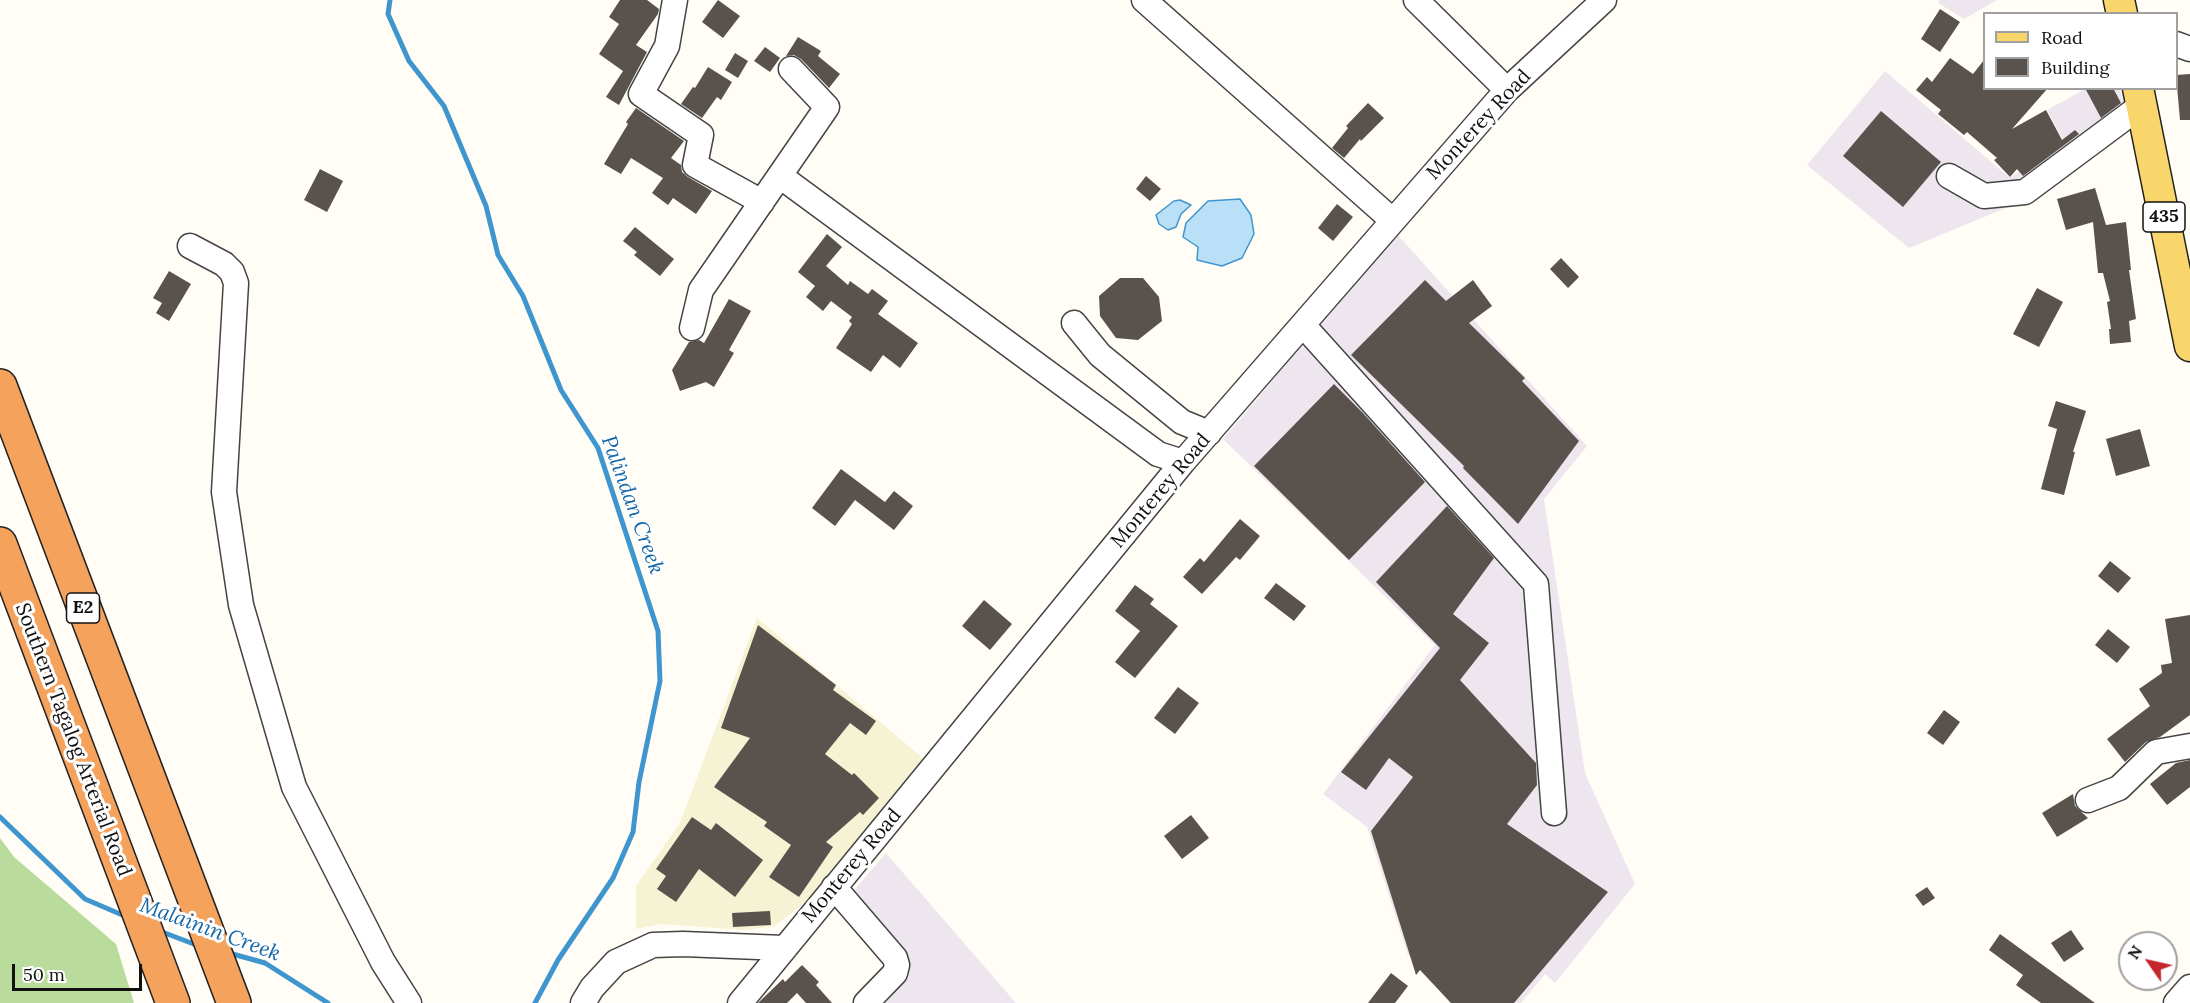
<!DOCTYPE html>
<style>
body{margin:0}
#map{position:relative;width:2190px;height:1003px;overflow:hidden;background:#fffdf5;font-family:Lora,serif}
canvas{display:block}
.legend{position:absolute;left:1983px;top:12px;width:195px;height:78px;box-sizing:border-box;background:#fff;border:2px solid #a0a0a0;margin:0;padding:8px 10px;list-style:none;font-size:18px;color:#111}
.legend li{display:flex;align-items:center;gap:12px;height:30px}
.legend b{width:30px;border:2px solid #a0a0a0}
.north{position:absolute;left:2118px;top:931px;width:60px;height:60px;box-sizing:border-box;background:#fff;border:2px solid #a0a0a0;border-radius:50%;rotate:304deg;font-size:16px;font-weight:700;line-height:24px;text-align:center;color:#111}
.north::after{content:'';display:block;margin:auto;width:21px;height:27px;background:#c4262e;clip-path:polygon(50% 0,100% 100%,50% 72%,0 100%)}
.scale{position:absolute;left:12px;top:964px;width:130px;height:27px;box-sizing:border-box;border:3px solid #111;border-top:0;padding-left:8px;font-size:18px;line-height:21px;white-space:nowrap;color:#111;-webkit-text-stroke:4px #fff;paint-order:stroke}
</style>
<div id="map">
<canvas width="2190" height="1003"></canvas>
<ul class="legend">
<li><b style="height:8px;background:#f9d66b"></b>Road</li>
<li><b style="height:16px;background:#5a524d"></b>Building</li>
</ul>
<div class="north">N</div>
<div class="scale">50 m</div>
</div>
<script>
const context = document.querySelector('canvas').getContext('2d');
context.lineJoin = 'round';
function fill(path, color) { context.fillStyle = color; context.fill(path, 'evenodd'); }
const poly = rows => new Path2D(rows.map(r => 'M' + r).join(''));
function trace(path, color, width, dash) { context.strokeStyle = color; context.lineWidth = width; context.lineCap = dash ? 'butt' : 'round'; context.setLineDash(dash || []); context.stroke(path); }
function label(font, color, halo, rows, align = 'center') {
  context.font = font + ' Lora,serif'; context.lineWidth = 6; context.setLineDash([]); context.textBaseline = 'middle'; context.strokeStyle = halo; context.fillStyle = color; for (const [text, x, y, turn = 0] of rows) {
    context.save(); context.translate(x, y); context.rotate((+turn || 0) * Math.PI / 180); context.textAlign = isNaN(turn) ? turn : align; if (halo) context.strokeText(text, 0, 0); context.fillText(text, 0, 0); context.restore();
  }
}
fill(poly([
 [1939,0,1997,0,1964,19,1938,3],
 [1885,71,2010,178,2062,138,2047,110,2085,89,2120,89,2128,120,2047,191,1909,248,1807,165],
 [1397,234,1587,446,1544,499,1585,773,1635,884,1555,983,1545,974,1521,1003,1450,1003,1408,955,1367,827,1323,794,1435,645,1223,439],
 [886,853,1016,1003,851,1003,891,961,839,908]
]), '#eee6ef');
fill(poly([
 [757,618,924,759,825,887,775,926,744,930,661,924,636,929,636,886,680,823]
]), '#f6f3d4');
fill(poly([
 [0,838,14,857,116,944,134,1003,0,1003]
]), '#b9dc9c');
const water = poly([
 [1240,199,1251,215,1254,234,1242,258,1222,266,1197,260,1198,247,1183,237,1186,223,1208,201,1240,199],
 [1180,200,1191,205,1181,214,1176,227,1168,230,1159,224,1156,215,1174,201,1180,200]
]);
fill(water, '#b9e0f7');
trace(water, '#3f96cf', 1.5);
trace(poly([
 [390,0,388,14,409,61,444,106,486,206,498,255,523,296,561,390,598,448,658,631,660,681,639,782,633,832,613,878,558,960,535,1003],
 [0,817,85,899,127,917],
 [157,930,199,946],
 [229,953,265,963,328,1003]
]), '#3f96cf', 5);
fill(poly([
 [620,0,647,0,659,9,658,14,636,45,647,52,619,105,606,97,623,71,599,54,619,24,609,17],
 [718,0,740,16,723,38,702,22],
 [1940,9,1960,22,1940,52,1921,39],
 [798,37,821,51,818,56,840,74,829,88,801,59,794,55,786,56],
 [765,47,780,58,770,72,754,61],
 [735,53,748,61,738,78,725,70],
 [1950,58,1973,74,1984,60,1984,88,2048,88,2012,129,2046,110,2062,140,2075,130,2079,134,2023,176,2017,169,2010,177,1994,160,1997,158,1967,132,1964,135,1938,114,1941,110,1916,90,1927,77,1932,82],
 [708,67,732,82,721,100,717,97,702,118,681,104,693,87,695,88],
 [2190,74,2190,120,2180,120,2176,75],
 [2085,88,2113,88,2121,103,2101,118],
 [1368,103,1384,118,1361,141,1360,139,1344,158,1332,148,1348,128,1346,126],
 [636,108,684,141,671,158,681,165,682,172,688,177,712,191,696,214,673,198,668,205,652,193,663,178,631,158,621,174,604,164,628,124,626,122],
 [1881,111,1941,162,1903,207,1843,156],
 [320,169,343,181,327,212,304,200],
 [1146,176,1161,189,1150,201,1136,189],
 [2095,188,2106,225,2126,222,2131,270,2129,270,2136,319,2129,321,2131,342,2110,344,2109,329,2111,329,2107,302,2110,301,2103,273,2098,273,2093,222,2066,230,2057,199],
 [1337,204,1353,217,1333,241,1318,228],
 [635,227,674,259,660,276,634,255,637,252,623,241],
 [827,234,842,247,826,266,848,285,850,281,868,294,872,289,888,301,878,314,918,343,900,368,883,355,871,372,836,348,852,324,849,321,852,317,831,301,823,311,806,297,815,286,798,272],
 [1561,258,1579,277,1568,288,1550,269],
 [169,271,191,284,169,321,156,313,162,303,153,298],
 [1120,278,1143,278,1159,297,1162,321,1138,340,1116,338,1100,316,1099,296],
 [1425,280,1446,301,1473,280,1492,306,1469,323,1525,378,1522,381,1579,441,1518,524,1463,468,1464,466,1351,355],
 [2037,288,2063,302,2039,347,2013,334],
 [729,299,751,311,729,350,734,353,714,387,706,382,680,391,672,370,689,342,699,340,704,343],
 [1334,384,1363,413,1425,482,1349,560,1254,466],
 [2056,401,2086,411,2073,452,2075,452,2064,495,2041,489,2057,429,2048,426],
 [2140,429,2150,466,2116,476,2106,439],
 [841,469,885,502,894,491,913,506,894,530,855,500,835,526,812,508],
 [1447,506,1494,558,1453,614,1489,643,1460,680,1536,763,1537,785,1507,824,1608,892,1514,1003,1451,1003,1420,970,1416,975,1371,831,1413,777,1389,758,1366,790,1341,772,1440,648,1376,582],
 [1240,519,1260,536,1240,560,1236,557,1202,594,1183,577,1200,558,1204,562],
 [2110,561,2131,578,2118,593,2098,576],
 [1276,583,1306,606,1294,621,1264,598],
 [1135,585,1154,599,1150,604,1178,626,1135,678,1115,662,1140,631,1115,611],
 [984,600,1012,624,990,650,962,626],
 [2190,615,2190,715,2160,737,2146,742,2125,762,2107,739,2150,706,2139,689,2162,673,2161,665,2172,663,2165,619],
 [758,625,836,685,833,690,876,721,866,735,850,723,825,754,852,775,854,773,879,798,863,815,860,812,826,842,833,847,799,897,769,877,791,845,764,826,767,822,714,787,750,738,721,728],
 [2108,629,2130,647,2117,663,2095,645],
 [1178,687,1199,703,1175,734,1154,718],
 [1944,710,1960,722,1943,745,1927,733],
 [2190,760,2190,787,2167,805,2150,784,2176,763],
 [2073,794,2075,806,2088,818,2057,837,2042,813],
 [1191,815,1209,838,1182,859,1164,836],
 [692,817,711,830,716,823,763,860,735,897,699,869,676,902,657,889,666,876,656,869],
 [1927,887,1935,898,1923,906,1915,895],
 [770,911,771,925,733,927,732,913],
 [2071,930,2084,949,2064,962,2051,943],
 [2000,934,2095,1003,2041,1003,2016,985,2023,975,1989,950],
 [802,965,819,982,816,985,832,1003,806,1003,797,993,787,1003,758,1003,783,979,785,982],
 [1391,973,1408,986,1395,1003,1368,1003]
]), '#5a524d');
const minor = poly([
 [675,0,667,46,641,94,701,135,695,165,762,202],
 [1144,0,1392,220],
 [1416,0,1507,90],
 [2176,44,2190,49],
 [780,176,1158,454,1183,462],
 [1949,176,1984,196,2025,192,2142,105],
 [190,246,224,264,232,272,236,283,224,492,241,605,294,787,383,962,409,1003],
 [1074,323,1100,355,1182,422,1209,433],
 [1303,325,1536,584,1554,813],
 [692,328,701,290,827,107,791,69],
 [2088,800,2119,788,2156,752,2190,746],
 [834,887,895,958,897,965,895,973,866,1003],
 [583,1003,592,988,616,962,653,945,683,944,784,948],
 [740,1003,1183,462,1507,90,1604,0],
 [2176,1003,2190,987]
]);
const major = poly([
 [2119,0,2122,14],
 [2138,88,2190,346]
]);
const highway = poly([
 [0,386,234,1003],
 [0,544,173,1003]
]);
trace(minor, '#444', 27);
trace(major, '#222', 33);
trace(highway, '#222', 36);
trace(minor, '#fff', 24);
trace(major, '#f9d66b', 30);
trace(highway, '#f5a25d', 33);
for (const [x, y, w] of [
 [2164,217,42],
 [83,608,33]
]) { const box = new Path2D(); box.roundRect(x - w / 2, y - 15, w, 30, 4.5); context.fillStyle = '#fff'; context.fill(box); trace(box, '#111', 1.5); }
label('bold 18px', '#111', null, [
 ["435",2164,217],
 ["E2",83,608]
]);
label('20px', '#111', '#fff', [
 ["Monterey Road",1479,125,-47],
 ["Monterey Road",1161,491,-50],
 ["Southern Tagalog Arterial Road",73,740,69],
 ["Monterey Road",852,866,-50]
]);
label('italic 21px', '#1768a6', '#fff', [
 ["Palindan Creek",632,505,70],
 ["Malainin Creek",210,930,20]
]);
</script>
